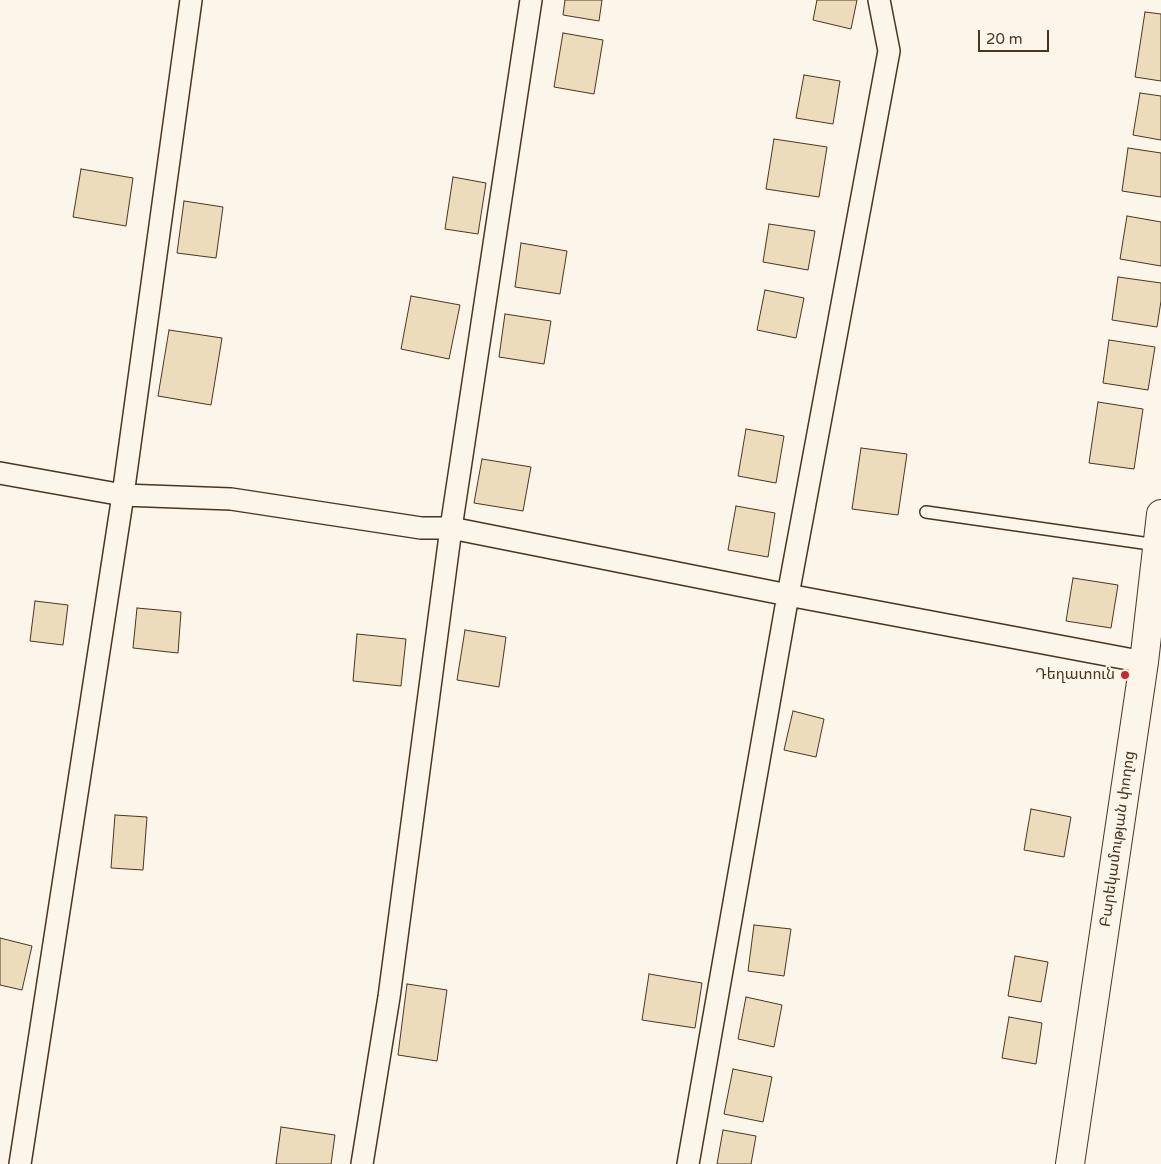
<!DOCTYPE html>
<meta charset="utf-8">
<style>
body{margin:0}
#map{position:relative;width:1161px;height:1164px;overflow:hidden;background:#fbf6e9;font-family:"Varela Round",sans-serif}
canvas{display:block}
.scale{position:absolute;left:978px;top:30px;width:71px;height:22px;box-sizing:border-box;border:2px solid #4a3520;border-top:0;padding-left:6px;font-size:15px;line-height:18px;white-space:nowrap;color:#4a3520;-webkit-text-stroke:4px #fbf6e9;paint-order:stroke}
</style>
<div id="map">
<canvas width="1161" height="1164"></canvas>
<div class="scale">20 m</div>
</div>
<script>
const context = document.querySelector('canvas').getContext('2d');
context.lineJoin = 'round';
function fill(path, color) { context.fillStyle = color; context.fill(path, 'evenodd'); }
const poly = rows => new Path2D(rows.map(r => 'M' + r).join(''));
function trace(path, color, width, dash) { context.strokeStyle = color; context.lineWidth = width; context.lineCap = dash ? 'butt' : 'round'; context.setLineDash(dash || []); context.stroke(path); }
function label(font, color, halo, rows, align = 'center') {
  context.font = font + ' "Varela Round","Noto Sans Armenian",sans-serif'; context.lineWidth = 4; context.setLineDash([]); context.textBaseline = 'middle'; context.strokeStyle = halo; context.fillStyle = color; for (const [text, x, y, turn = 0] of rows) {
    context.save(); context.translate(x, y); context.rotate((+turn || 0) * Math.PI / 180); context.textAlign = isNaN(turn) ? turn : align; if (halo) context.strokeText(text, 0, 0); context.fillText(text, 0, 0); context.restore();
  }
}
const building = poly([
 [565,0,602,0,599,21,563,15,565,0],
 [817,0,857,0,851,29,813,20,817,0],
 [1145,12,1161,14,1161,81,1135,77,1145,12],
 [563,33,603,40,594,94,554,87,563,33],
 [804,75,840,81,833,124,796,118,804,75],
 [1140,93,1161,96,1161,140,1133,135,1140,93],
 [774,139,827,147,819,197,766,189,774,139],
 [1128,148,1161,153,1161,197,1122,191,1128,148],
 [81,169,133,178,126,226,73,217,81,169],
 [453,177,486,183,478,234,445,229,453,177],
 [184,201,223,207,216,258,177,253,184,201],
 [1127,216,1161,222,1161,266,1120,259,1127,216],
 [769,224,815,231,808,270,763,262,769,224],
 [521,243,567,251,560,294,515,287,521,243],
 [1118,277,1161,283,1161,301,1157,327,1112,320,1118,277],
 [765,290,804,298,796,338,757,330,765,290],
 [411,296,460,305,449,359,401,349,411,296],
 [505,314,551,321,544,364,499,357,505,314],
 [169,330,222,338,211,405,158,396,169,330],
 [1109,340,1155,347,1148,390,1103,383,1109,340],
 [1098,402,1143,409,1134,469,1089,463,1098,402],
 [746,429,784,436,776,483,738,476,746,429],
 [861,448,907,454,898,515,852,509,861,448],
 [482,459,531,467,523,511,474,503,482,459],
 [736,506,775,513,768,557,728,550,736,506],
 [1073,578,1118,585,1111,628,1066,621,1073,578],
 [35,601,68,605,63,645,30,641,35,601],
 [137,608,181,612,178,653,133,648,137,608],
 [465,630,506,637,499,687,457,680,465,630],
 [357,634,406,639,401,686,353,681,357,634],
 [793,711,824,719,816,757,784,750,793,711],
 [1031,809,1071,817,1064,857,1024,850,1031,809],
 [115,815,147,817,143,870,111,868,115,815],
 [754,925,791,929,784,976,748,971,754,925],
 [0,938,32,946,22,990,0,985,0,938],
 [1015,956,1048,962,1041,1002,1008,996,1015,956],
 [649,974,702,983,695,1028,642,1020,649,974],
 [407,984,447,990,437,1061,398,1055,407,984],
 [746,997,782,1005,774,1047,738,1039,746,997],
 [1009,1017,1042,1023,1036,1064,1002,1058,1009,1017],
 [733,1069,772,1077,763,1122,724,1114,733,1069],
 [281,1127,335,1135,331,1164,276,1164,281,1127],
 [723,1130,756,1136,751,1164,717,1164,723,1130]
]);
fill(building, '#ecdcbc');
trace(building, '#4a3520', 1);
const lane = poly([
 [926,512,1157,545]
]);
const street = poly([
 [0,473,123,495,231,499,421,528,451,528,788,595,1144,662],
 [20,1164,123,495,191,0],
 [362,1164,389,997,451,528,531,0],
 [688,1164,788,595,889,51,879,0]
]);
const secondary = poly([
 [1070,1164,1144,662,1161,514]
]);
trace(lane, '#4a3520', 14);
trace(street, '#4a3520', 24);
trace(secondary, '#4a3520', 30);
trace(lane, '#fbf6e9', 11);
trace(street, '#fbf6e9', 21);
trace(secondary, '#fbf6e9', 28);
for (const [x, y, r, color] of [
 [1125,675,5,"#c62828"]
]) { const dot = new Path2D(); dot.arc(x, y, r, 0, 2 * Math.PI); context.fillStyle = color; context.fill(dot); trace(dot, '#fbf6e9', 2); }
label('15px', '#4a3520', '#fbf6e9', [
 ["Դեղատուն",1115,675]
], 'right');
label('15px', '#4a3520', '#fbf6e9', [
 ["Բարեկամության փողոց",1118,839,-82]
]);
</script>
